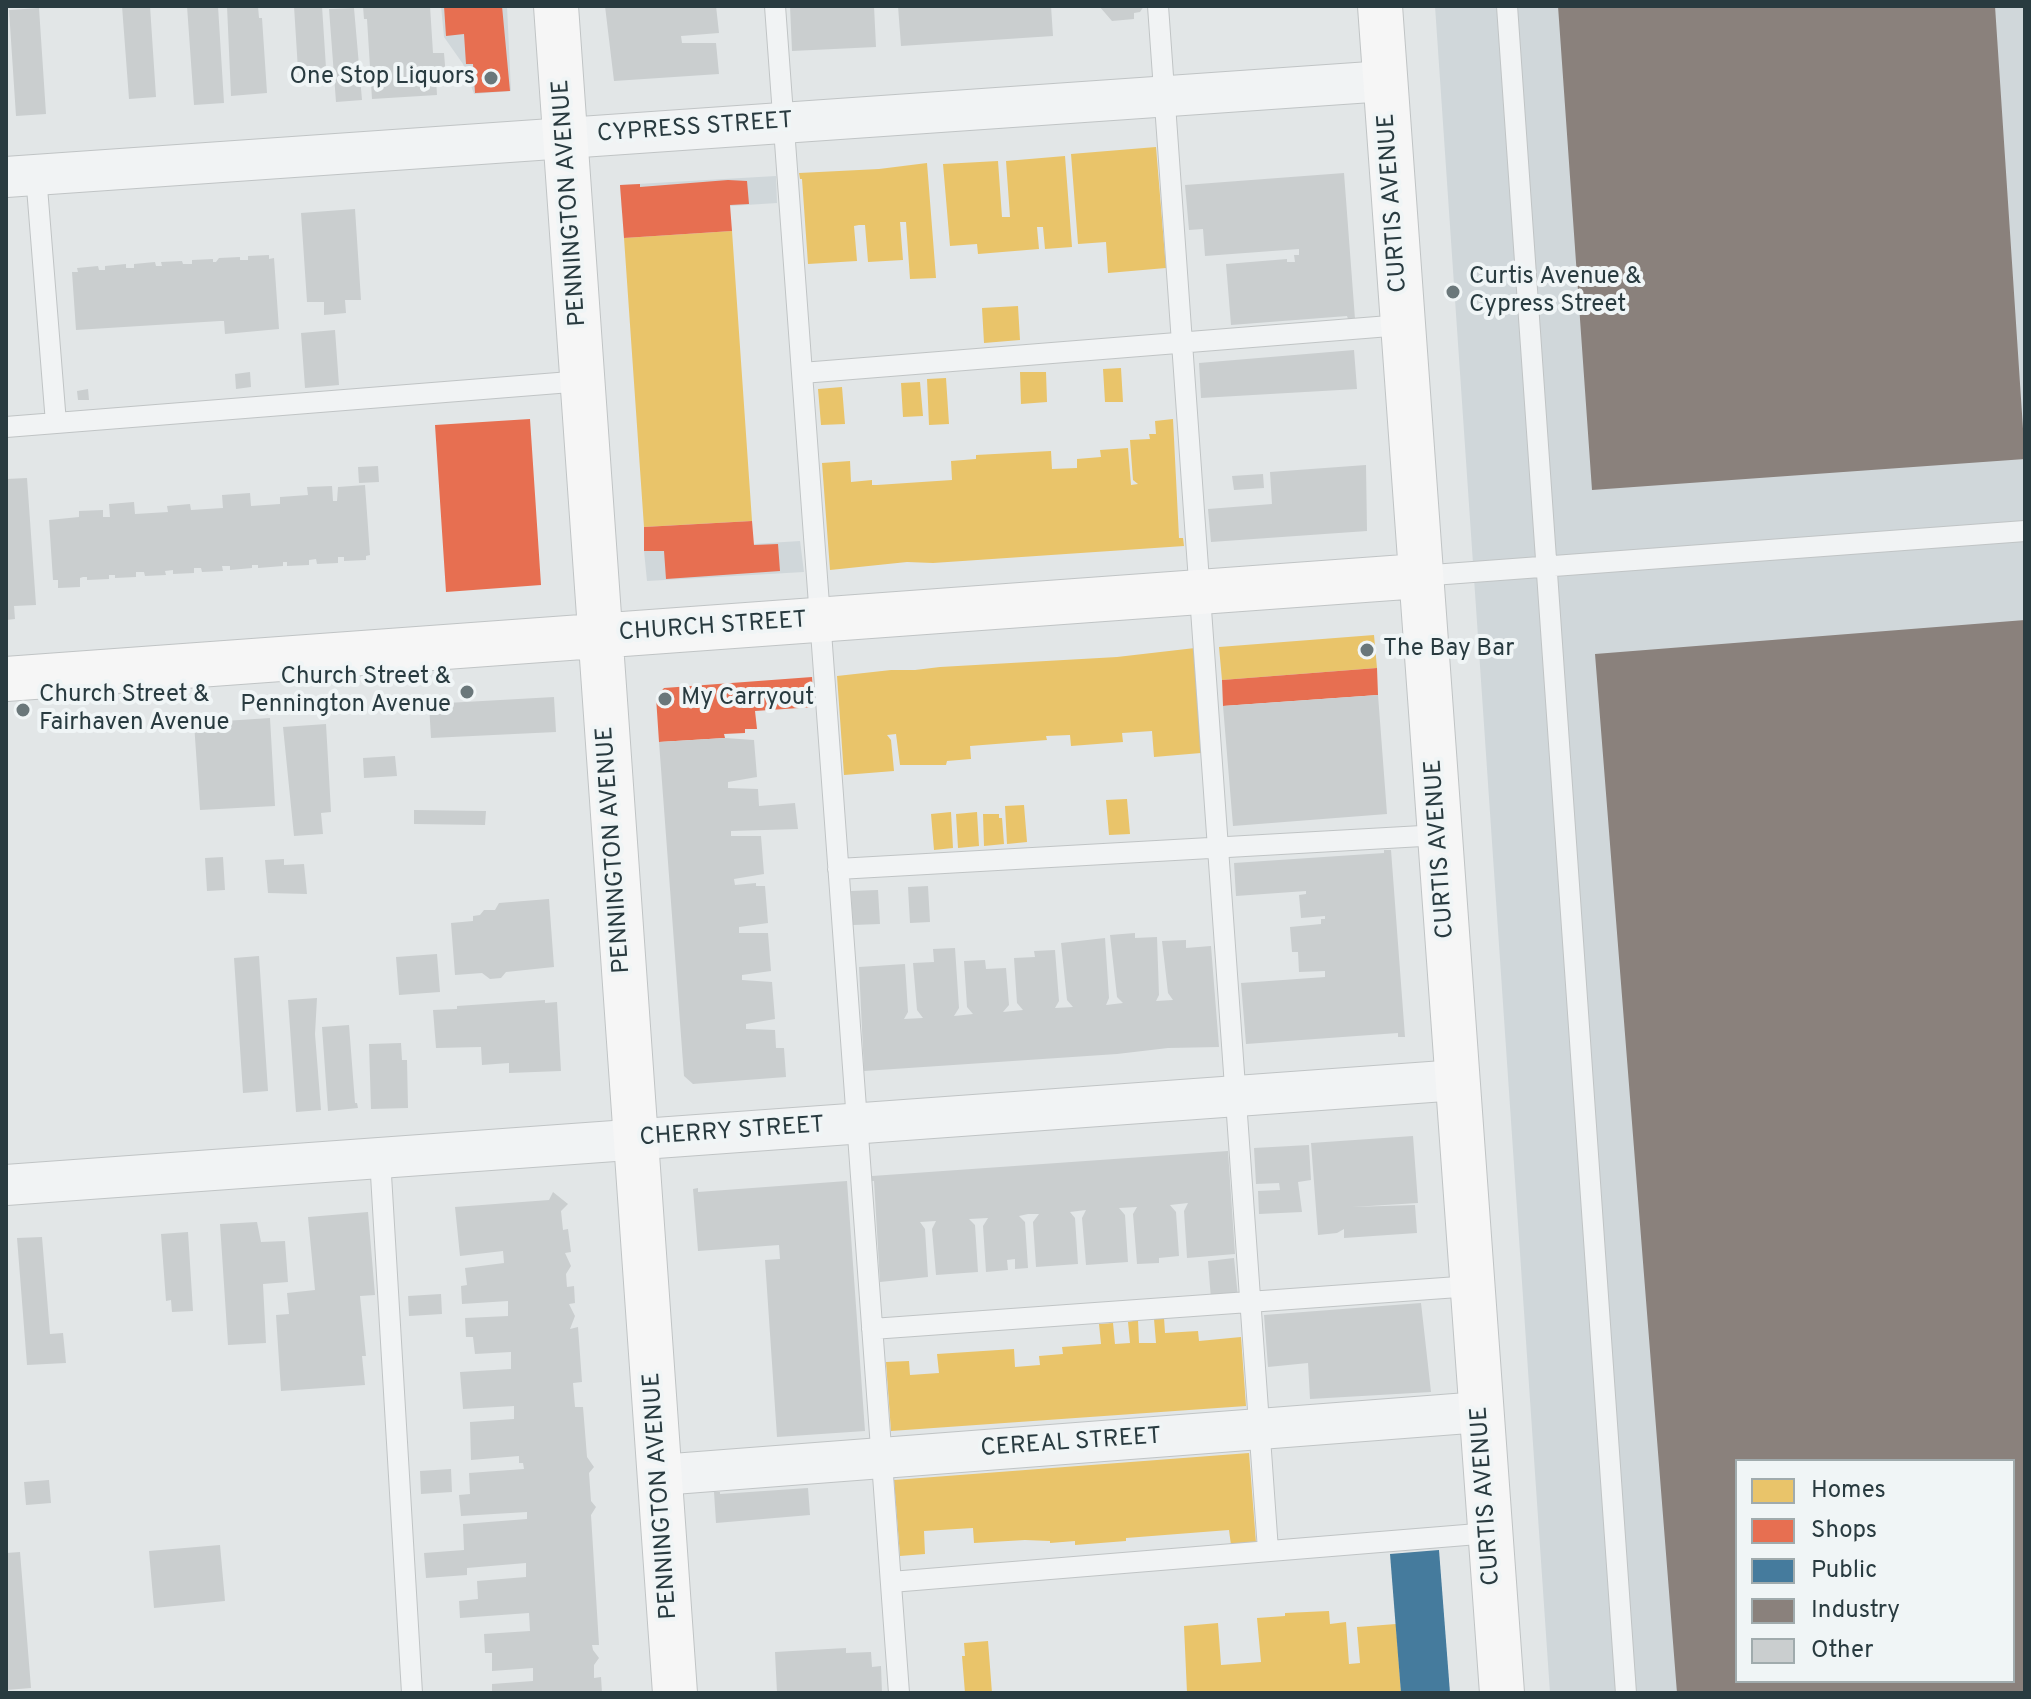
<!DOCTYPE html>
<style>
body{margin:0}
#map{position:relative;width:2031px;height:1699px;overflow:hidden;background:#e2e6e7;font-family:Overpass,sans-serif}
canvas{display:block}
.frame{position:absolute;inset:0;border:8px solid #293b40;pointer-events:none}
.legend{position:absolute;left:1735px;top:1459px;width:280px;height:224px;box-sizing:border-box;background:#f0f5f6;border:2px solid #a0abad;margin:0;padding:10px 14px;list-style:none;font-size:24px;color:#293b40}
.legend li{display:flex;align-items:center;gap:16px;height:40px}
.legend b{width:40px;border:2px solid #a0abad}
</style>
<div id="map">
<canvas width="2031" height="1699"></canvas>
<div class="frame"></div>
<ul class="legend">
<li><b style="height:22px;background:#e9c46a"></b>Homes</li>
<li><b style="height:22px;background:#e76f51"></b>Shops</li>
<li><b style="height:22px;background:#457b9d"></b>Public</li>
<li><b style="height:22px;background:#8a817c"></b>Industry</li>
<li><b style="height:22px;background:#cacecf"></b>Other</li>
</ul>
</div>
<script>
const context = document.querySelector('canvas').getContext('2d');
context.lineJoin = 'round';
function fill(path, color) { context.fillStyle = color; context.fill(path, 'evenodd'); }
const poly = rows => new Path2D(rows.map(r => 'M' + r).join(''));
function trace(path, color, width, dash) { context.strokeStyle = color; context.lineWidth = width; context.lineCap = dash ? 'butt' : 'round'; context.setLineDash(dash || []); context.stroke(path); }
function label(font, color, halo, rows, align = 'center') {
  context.font = font + ' Overpass,sans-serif'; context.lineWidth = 8; context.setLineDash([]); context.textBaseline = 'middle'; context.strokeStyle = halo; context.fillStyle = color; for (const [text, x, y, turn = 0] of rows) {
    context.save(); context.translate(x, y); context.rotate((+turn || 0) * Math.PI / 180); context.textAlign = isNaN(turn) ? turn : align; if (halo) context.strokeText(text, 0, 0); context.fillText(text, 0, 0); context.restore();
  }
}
fill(poly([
 [441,6,507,6,511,91,474,94,463,64,444,37],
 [1435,6,2025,6,2025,1693,1550,1693],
 [1737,1461,2013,1461,2013,1681,1737,1681],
 [776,176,777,203,622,213,620,185],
 [800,541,804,572,647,581,644,551]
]), '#d0d7da');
fill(poly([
 [1156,147,1166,268,1108,273,1106,242,1078,244,1071,154],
 [1065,156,1072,247,1045,249,1043,227,1037,227,1039,249,978,254,977,244,950,246,943,164,998,161,1002,217,1010,217,1006,161],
 [927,163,936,278,910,279,906,222,900,222,903,260,868,262,865,225,859,225,854,226,857,261,808,264,802,179,800,179,799,173,879,169],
 [732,231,752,521,644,527,624,238],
 [1018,306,1020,340,984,343,982,308],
 [1121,368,1123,402,1105,402,1103,369],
 [1020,372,1046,372,1047,402,1021,404],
 [946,378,949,424,929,425,927,379],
 [920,382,923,416,903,417,901,383],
 [842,387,845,424,821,425,818,389],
 [1173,419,1179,538,1183,538,1184,546,933,563,907,562,830,570,822,463,850,461,851,482,872,480,872,485,877,485,952,480,951,461,976,459,976,455,1051,451,1052,469,1077,468,1077,459,1101,457,1100,450,1128,448,1131,485,1138,484,1133,480,1130,440,1150,439,1149,434,1156,434,1155,421],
 [1374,635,1377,668,1222,680,1219,647],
 [1195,648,1201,753,1154,757,1152,731,1122,733,1123,742,1071,746,1070,735,1046,736,1047,740,970,746,971,759,947,761,946,765,900,765,896,734,887,735,891,740,894,771,844,775,837,676,891,670,915,670,940,667,1117,657],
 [1127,799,1130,834,1109,835,1106,800],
 [1024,805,1027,842,1007,844,1005,806],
 [951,812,953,848,934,850,931,814],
 [977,812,979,846,958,848,956,814],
 [983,814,999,814,999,818,1002,818,1004,844,984,846],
 [1164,1318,1165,1333,1198,1331,1199,1341,1241,1337,1246,1406,891,1431,886,1362,909,1361,910,1375,939,1373,937,1354,1014,1349,1015,1367,1040,1365,1039,1356,1063,1354,1062,1347,1101,1344,1099,1324,1113,1323,1115,1344,1130,1343,1128,1322,1138,1320,1139,1343,1156,1343,1154,1319],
 [1249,1453,1256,1543,1231,1545,1229,1530,1126,1538,1126,1541,1075,1545,1075,1541,1050,1543,1050,1541,1025,1540,974,1543,973,1528,924,1531,925,1554,900,1556,894,1480],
 [1329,1611,1330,1624,1346,1622,1349,1664,1360,1663,1357,1627,1396,1624,1401,1693,1187,1693,1184,1626,1218,1623,1221,1665,1261,1662,1257,1618,1285,1616,1285,1613],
 [988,1641,992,1693,965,1693,962,1656,965,1656,964,1643]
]), '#e9c46a');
fill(poly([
 [444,6,502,6,510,91,475,93,473,64,466,64,464,34,446,36],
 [728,180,747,181,749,204,730,205,732,231,624,238,620,185,640,184,640,187],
 [530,419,541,585,446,592,435,425],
 [752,521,754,545,778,544,780,571,666,579,664,551,644,551,644,527],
 [1377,668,1378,695,1223,706,1222,680],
 [812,677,814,707,755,711,757,729,745,729,745,733,724,734,725,738,659,742,656,697,664,688]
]), '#e76f51');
fill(poly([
 [1439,1550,1450,1693,1401,1693,1390,1554]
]), '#457b9d');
fill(poly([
 [1558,6,1995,6,2025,459,1592,490],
 [2025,620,2025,1693,1677,1693,1595,654],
 [1737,1461,2013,1461,2013,1681,1737,1681]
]), '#8a817c');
fill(poly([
 [122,6,150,6,156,97,129,99],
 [187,6,218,6,224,103,194,105],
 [227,6,258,6,259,18,262,18,267,93,231,96],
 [294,6,322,6,326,68,298,70],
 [363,6,430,6,433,53,444,53,446,78,436,79,437,95,372,99,367,19,364,19],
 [605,6,716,6,719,33,681,36,682,43,716,43,719,74,614,81],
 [790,6,874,6,876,47,792,51],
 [898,6,1051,6,1053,36,901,46],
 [1099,6,1144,6,1140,12,1134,13,1134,19,1112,21],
 [39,8,46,114,16,116,9,10],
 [354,8,362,100,336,102,329,9],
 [1344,173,1355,319,1348,319,1347,316,1231,325,1226,264,1287,259,1287,262,1295,262,1294,255,1299,255,1299,249,1205,256,1203,229,1189,230,1185,185],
 [355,209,361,300,345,300,346,313,324,315,324,302,307,302,301,213],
 [269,255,269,259,274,258,279,329,225,334,224,321,220,321,76,330,72,272,78,272,77,268,98,266,99,270,105,270,105,266,126,264,126,268,134,268,134,264,155,262,156,266,162,266,161,262,182,261,183,264,192,264,192,260,213,259,213,262,216,262,219,258,240,257,240,260,248,260,248,256],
 [335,330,339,385,305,388,301,333],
 [1354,350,1357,389,1201,398,1199,363],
 [250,372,251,387,236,389,235,374],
 [88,389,89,400,78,400,77,391],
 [1366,465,1367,531,1211,542,1208,509,1272,504,1270,472],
 [378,466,379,482,359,483,358,467],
 [1263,474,1264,488,1234,490,1232,476],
 [27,478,36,605,14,606,15,619,6,620,6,479],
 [365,485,370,555,366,556,366,560,344,561,344,557,338,557,338,563,317,564,316,559,309,560,309,565,287,566,287,562,283,562,283,566,258,568,258,565,252,565,252,568,230,570,230,566,222,566,223,571,202,572,201,568,194,568,194,573,173,574,173,570,165,571,166,575,145,576,144,572,136,572,136,577,115,578,115,575,109,575,109,579,87,580,87,577,83,577,80,578,80,587,58,588,58,580,53,580,49,520,79,517,79,511,103,510,103,517,110,517,109,504,134,502,135,514,168,512,167,506,190,504,191,510,223,508,222,495,250,493,251,506,280,504,280,497,308,495,307,487,332,486,333,501,337,501,338,487],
 [1378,695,1387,814,1233,826,1223,706],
 [554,697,556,732,431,738,429,704],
 [270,718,275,806,200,810,194,723],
 [326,724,331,812,321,813,323,834,294,836,283,727],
 [725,738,754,740,757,777,728,782,728,788,758,789,759,806,795,803,798,829,731,831,731,836,761,836,764,874,734,879,735,885,756,883,756,886,765,886,768,923,739,927,739,933,768,933,771,971,742,975,742,980,772,982,775,1019,746,1024,746,1029,775,1030,776,1048,784,1048,786,1077,693,1084,684,1076,659,742],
 [395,756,397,776,364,778,363,758],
 [414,810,486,811,485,825,414,824],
 [1384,850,1391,850,1405,1037,1398,1037,1398,1033,1246,1044,1241,983,1325,977,1325,971,1299,972,1298,952,1292,952,1290,927,1321,924,1321,919,1325,919,1325,916,1301,918,1299,895,1306,894,1306,891,1236,896,1234,863,1384,853],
 [223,857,225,890,207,891,205,858],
 [284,859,284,865,304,864,307,894,268,893,265,860],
 [928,886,930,922,910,923,908,887],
 [878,890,880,924,853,925,851,891],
 [549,899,554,967,506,972,501,978,490,979,482,973,455,975,451,923,473,921,473,916,480,915,484,910,495,910,499,903],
 [1135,933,1135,938,1157,937,1159,995,1156,1001,1173,1000,1168,993,1162,941,1186,940,1186,948,1211,946,1219,1047,1168,1048,1117,1054,864,1071,859,967,905,964,908,1012,904,1019,923,1018,917,1010,913,963,934,962,933,949,955,948,959,1008,954,1016,973,1014,967,1007,964,961,985,960,986,969,1006,968,1009,1005,1003,1012,1023,1010,1017,1003,1014,958,1035,957,1034,951,1055,950,1059,1001,1055,1008,1073,1007,1067,1000,1061,943,1105,938,1109,998,1106,1005,1123,1003,1117,997,1110,935],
 [437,954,440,992,399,995,396,957],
 [259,956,268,1091,243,1093,234,958],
 [317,998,315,1034,321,1110,296,1112,288,1000],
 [545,1000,545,1003,557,1002,561,1071,509,1073,509,1063,482,1065,481,1047,436,1048,433,1010,457,1009,457,1006],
 [349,1025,355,1103,357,1103,358,1108,328,1111,322,1027],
 [401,1043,402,1060,407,1060,408,1108,371,1109,369,1044],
 [1413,1136,1418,1203,1352,1207,1415,1205,1417,1233,1344,1238,1344,1229,1337,1233,1318,1235,1311,1143],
 [1309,1145,1311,1180,1298,1182,1302,1212,1259,1214,1258,1191,1280,1190,1279,1183,1256,1184,1254,1148],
 [1228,1151,1235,1254,1187,1258,1184,1211,1188,1203,1170,1205,1176,1212,1179,1256,1159,1258,1159,1263,1137,1264,1133,1214,1137,1207,1119,1208,1125,1215,1128,1262,1086,1265,1082,1218,1086,1210,1070,1212,1075,1218,1078,1264,1036,1267,1033,1222,1039,1214,1028,1214,1019,1216,1025,1222,1028,1268,1015,1269,1015,1259,1007,1260,1008,1270,986,1272,983,1226,988,1218,969,1219,975,1225,978,1272,936,1275,932,1229,936,1221,920,1222,925,1229,928,1277,880,1282,874,1181,872,1181,872,1176],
 [847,1181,865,1431,777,1437,765,1260,780,1259,779,1245,698,1251,693,1189,698,1188,698,1192],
 [553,1192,568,1204,561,1211,563,1230,568,1229,571,1252,565,1253,571,1266,566,1274,567,1287,574,1286,575,1303,569,1304,575,1316,570,1329,578,1327,582,1382,573,1383,575,1407,583,1407,587,1457,594,1467,589,1473,591,1501,596,1507,591,1515,599,1645,592,1645,593,1650,599,1658,594,1665,594,1678,601,1677,602,1693,492,1693,492,1684,533,1681,533,1668,492,1671,492,1653,485,1653,484,1634,530,1631,529,1613,460,1618,459,1601,478,1599,477,1581,526,1577,526,1563,467,1568,467,1575,426,1578,424,1553,464,1550,463,1524,527,1519,527,1512,461,1516,459,1495,470,1494,469,1473,524,1469,523,1463,519,1463,519,1456,471,1460,470,1422,514,1419,514,1406,463,1409,460,1372,511,1369,511,1352,475,1354,473,1337,466,1337,465,1318,508,1316,508,1301,462,1304,461,1286,467,1285,465,1268,504,1263,503,1251,460,1256,455,1207,549,1200],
 [368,1212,375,1295,360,1296,366,1356,362,1356,365,1385,281,1391,276,1315,289,1314,287,1293,315,1290,308,1217],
 [257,1222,261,1242,285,1241,288,1282,263,1284,266,1343,228,1345,220,1224],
 [188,1232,193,1311,172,1312,171,1300,166,1301,161,1234],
 [42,1237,50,1334,63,1333,66,1363,27,1365,17,1238],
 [1234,1258,1238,1297,1211,1299,1208,1261],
 [441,1294,442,1314,409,1316,408,1296],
 [1421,1303,1431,1392,1310,1399,1308,1363,1268,1367,1264,1315],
 [451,1469,452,1492,421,1494,420,1471],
 [49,1480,51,1503,26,1505,24,1482],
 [808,1488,810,1515,716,1523,714,1492,720,1492,720,1494],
 [220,1545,225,1601,154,1608,149,1551],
 [20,1552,31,1688,6,1690,6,1553],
 [846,1648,846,1653,871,1652,872,1667,881,1666,882,1693,777,1693,775,1652]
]), '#cacecf');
const service = poly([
 [775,6,899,1693],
 [1158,6,1268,1550],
 [1507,6,1626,1693],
 [36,175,56,423],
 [802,373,1402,325],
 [6,427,583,381],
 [1419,576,2025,531],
 [838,869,1440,835],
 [380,1158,412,1693],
 [872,1329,1472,1286],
 [891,1582,1490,1533]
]);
const minor = poly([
 [6,177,1385,81],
 [6,1185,1458,1080],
 [660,1475,1481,1412]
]);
const secondary = poly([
 [556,6,675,1693],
 [1380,6,1502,1693],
 [6,679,1419,576]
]);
trace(service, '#c0c4c5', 22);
trace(minor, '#c0c4c5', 42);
trace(secondary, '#c0c4c5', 46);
trace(service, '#f1f3f4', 20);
trace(minor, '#f1f3f4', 40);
trace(secondary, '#f6f6f6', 44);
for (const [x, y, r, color] of [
 [491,78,8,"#6a777a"],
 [1453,292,8,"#6a777a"],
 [1367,650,8,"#6a777a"],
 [467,692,8,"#6a777a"],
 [665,699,8,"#6a777a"],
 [23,710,8,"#6a777a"]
]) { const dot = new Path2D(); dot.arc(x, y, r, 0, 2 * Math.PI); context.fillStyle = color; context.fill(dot); trace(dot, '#f0f5f6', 3); }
label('24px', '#293b40', '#f0f5f6', [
 ["One Stop Liquors",475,78,"right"],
 ["Curtis Avenue &",1469,278],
 ["Cypress Street",1469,306],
 ["The Bay Bar",1383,650],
 ["Church Street &",451,678,"right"],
 ["Pennington Avenue",451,706,"right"],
 ["Church Street &",39,696],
 ["Fairhaven Avenue",39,724],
 ["My Carryout",681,699]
], 'left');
label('24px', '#293b40', '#f0f5f6', [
 ["CYPRESS STREET",695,129,-4],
 ["PENNINGTON AVENUE",571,203,-94],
 ["CURTIS AVENUE",1394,203,-94],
 ["CHURCH STREET",713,628,-4],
 ["CURTIS AVENUE",1441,849,-94],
 ["PENNINGTON AVENUE",615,850,-94],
 ["CHERRY STREET",732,1133,-4],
 ["CEREAL STREET",1071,1444,-4],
 ["PENNINGTON AVENUE",662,1496,-94],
 ["CURTIS AVENUE",1487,1496,-94]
]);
</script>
